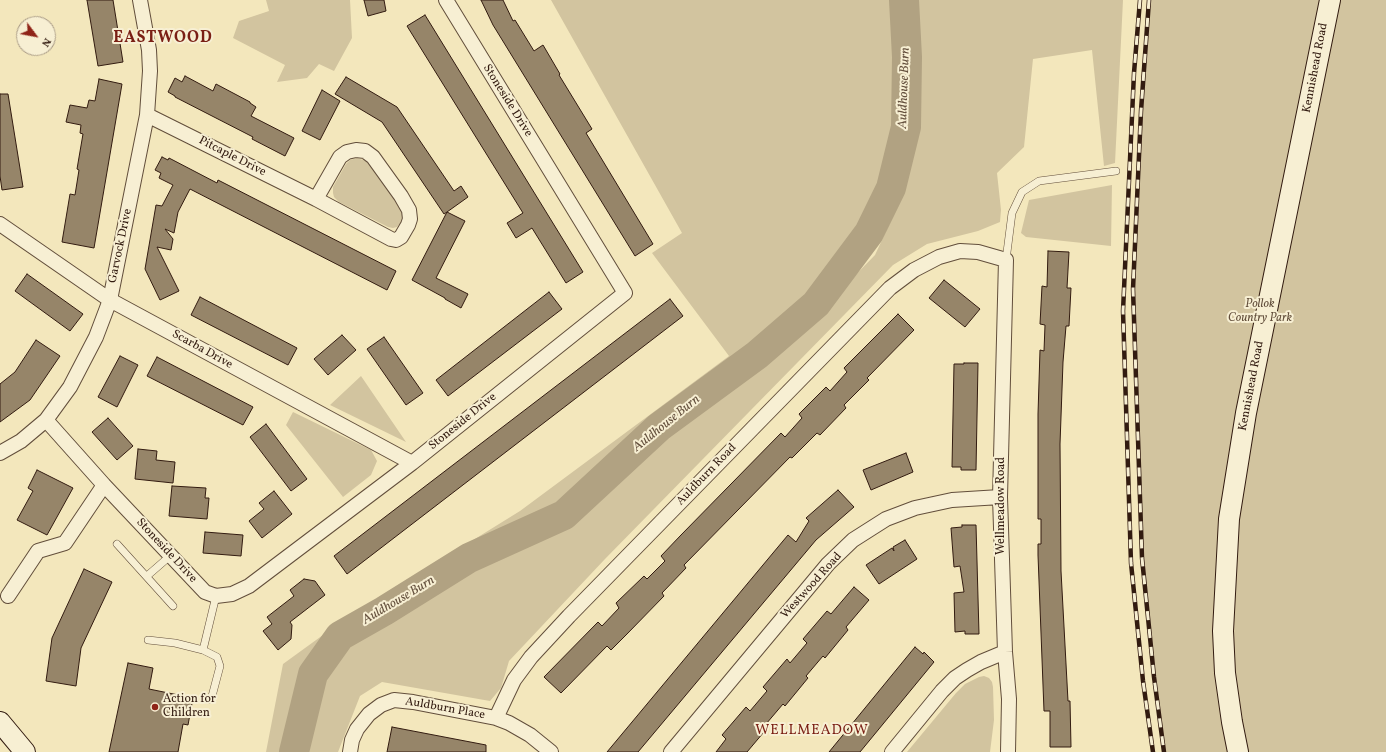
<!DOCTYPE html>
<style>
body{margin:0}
#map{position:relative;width:1386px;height:752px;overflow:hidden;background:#f3e7bc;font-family:Vollkorn,serif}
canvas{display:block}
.north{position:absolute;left:16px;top:16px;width:40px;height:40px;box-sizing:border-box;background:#f7efd3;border:1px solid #a89a85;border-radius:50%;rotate:122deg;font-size:11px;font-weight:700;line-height:16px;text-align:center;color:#321b10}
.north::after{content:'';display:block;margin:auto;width:14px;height:18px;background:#8f2418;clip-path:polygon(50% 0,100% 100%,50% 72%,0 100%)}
</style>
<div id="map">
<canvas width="1386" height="752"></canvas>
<div class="north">N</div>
</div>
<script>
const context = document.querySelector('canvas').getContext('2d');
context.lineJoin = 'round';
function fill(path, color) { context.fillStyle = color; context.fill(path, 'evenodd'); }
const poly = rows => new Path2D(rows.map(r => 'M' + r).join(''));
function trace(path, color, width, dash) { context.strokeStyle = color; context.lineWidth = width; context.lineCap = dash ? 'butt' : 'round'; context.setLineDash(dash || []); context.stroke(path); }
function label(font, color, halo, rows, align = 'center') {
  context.font = font + ' Vollkorn,serif'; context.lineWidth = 4; context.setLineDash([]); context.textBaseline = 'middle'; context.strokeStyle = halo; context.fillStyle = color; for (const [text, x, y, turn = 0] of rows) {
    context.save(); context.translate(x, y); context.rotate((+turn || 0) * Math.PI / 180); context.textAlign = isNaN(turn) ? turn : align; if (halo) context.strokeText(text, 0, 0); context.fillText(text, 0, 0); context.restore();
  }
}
fill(poly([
 [266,0,350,0,352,38,334,71,319,64,307,78,277,82,285,65,233,38,239,21,269,11],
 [551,0,894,0,898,92,884,173,856,237,804,309,737,360,545,516,462,556,353,621,349,617,520,511,729,356,652,253,682,233],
 [909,0,1123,0,1115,163,1104,166,1092,50,1033,59,1024,147,997,173,1001,210,1000,222,978,231,927,244,893,265,605,559,509,661,501,688,490,701,382,682,360,696,338,752,266,752,283,664,334,627,348,641,447,580,502,550,544,533,574,513,601,492,632,464,696,411,713,400,717,395,803,329,875,255,902,197,905,145],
 [1149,0,1386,0,1386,752,1164,752,1154,677,1142,558,1133,289,1141,111],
 [357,158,366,161,372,166,402,210,403,220,397,227,393,228,388,227,339,202,334,197,333,193,333,187,346,164,350,160],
 [1112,185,1111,246,1026,237,1021,233,1029,200],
 [361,376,406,442,330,405],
 [293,412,371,450,377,461,371,475,343,497,286,425],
 [979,677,984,676,989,678,992,682,993,687,994,720,990,752,907,752,956,693,965,684]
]), '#d2c49f');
trace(poly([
 [294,752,313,674,340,636,384,611,469,558,564,515,659,427,757,355,816,304,869,233,891,188,906,127,907,57,904,0]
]), '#b1a282', 30);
const building = poly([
 [87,0,113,0,123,62,98,66,87,0],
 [364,0,384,0,386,11,368,16,364,0],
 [481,0,503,0,513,21,515,20,534,51,543,45,560,74,559,75,592,129,586,133,653,244,635,256,493,25,481,0],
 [425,15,583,272,566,283,532,228,516,238,507,223,523,213,407,26,425,15],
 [185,76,213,91,216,84,250,102,250,103,256,107,251,116,294,138,285,156,252,139,253,137,175,97,175,96,168,92,175,78,182,82,185,76],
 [346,77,397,107,454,191,461,186,468,197,447,212,465,221,436,278,468,294,461,308,445,299,445,298,412,280,447,212,444,214,382,122,335,94,346,77],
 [99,79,122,84,94,248,62,242,70,194,75,195,79,170,77,169,83,134,80,133,81,125,66,122,70,105,87,108,89,100,95,101,99,79],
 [322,90,340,101,320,140,302,131,322,90],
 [0,94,8,94,23,187,2,190,0,176,0,94],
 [162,157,168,160,169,158,217,183,218,180,396,271,387,290,190,189,178,212,174,233,165,229,173,239,171,250,157,247,179,291,160,300,145,269,156,205,162,206,173,185,159,178,161,173,155,170,162,157],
 [1048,251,1069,252,1067,288,1071,288,1069,326,1066,326,1063,362,1060,444,1061,571,1068,701,1070,701,1071,747,1050,747,1050,711,1044,711,1038,555,1038,544,1041,544,1041,519,1038,519,1038,414,1040,350,1044,351,1045,325,1040,324,1042,286,1047,287,1048,251],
 [27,274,83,314,70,331,15,291,27,274],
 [944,280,980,309,965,327,929,298,944,280],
 [549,292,562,309,448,396,436,380,549,292],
 [200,297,297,348,288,365,191,315,200,297],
 [670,299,683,316,347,574,334,556,670,299],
 [898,314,914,330,867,378,869,380,844,405,846,408,820,435,817,433,792,458,790,457,684,565,686,568,662,593,664,596,627,634,611,650,607,646,561,693,544,677,598,622,602,626,619,608,616,603,644,576,647,579,665,561,661,556,681,535,781,433,785,437,802,418,799,414,826,387,830,391,847,372,844,368,898,314],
 [342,335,356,350,328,375,314,359,342,335],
 [384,337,423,393,406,405,367,349,384,337],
 [36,340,60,356,30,400,0,422,0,384,15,372,36,340],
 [120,356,138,365,117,407,98,397,120,356],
 [157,357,253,407,243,425,147,376,157,357],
 [964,363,978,363,976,470,961,470,961,467,952,467,954,364,964,364,964,363],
 [108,418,133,446,117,460,92,432,108,418],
 [266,424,307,479,291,491,250,437,266,424],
 [138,449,157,451,156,460,175,462,173,483,135,479,138,449],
 [906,453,913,472,871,490,863,470,906,453],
 [37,470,73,488,47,535,17,520,33,491,28,488,37,470],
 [172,486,206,488,205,498,209,498,207,519,169,516,172,486],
 [838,490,854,507,816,540,638,752,607,752,788,535,796,542,809,521,806,518,838,490],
 [274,491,292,514,262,538,249,521,264,509,259,503,274,491],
 [962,525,976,525,979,634,965,634,965,631,955,632,954,593,964,592,960,566,954,567,951,528,962,527,962,525],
 [205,532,243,535,241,556,203,553,205,532],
 [905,540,917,559,879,584,866,565,892,548,894,551,893,547,905,540],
 [84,569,112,582,81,648,76,686,46,681,52,638,84,569],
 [304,579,315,581,325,595,290,622,292,625,291,639,278,650,263,631,272,624,267,617,294,596,290,590,304,579],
 [854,587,869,600,846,627,848,630,825,658,823,656,806,676,808,678,785,706,783,704,766,724,769,726,747,752,716,752,726,739,722,735,746,707,750,711,767,691,763,687,787,659,790,663,807,643,803,639,827,611,831,614,854,587],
 [915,647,923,654,924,652,934,662,860,752,829,752,915,647],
 [128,663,153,668,149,689,193,698,188,725,183,724,178,752,109,752,128,663],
 [392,727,486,745,486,752,387,752,392,727]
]);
fill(building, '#968569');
trace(building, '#321b10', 1);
const lane = poly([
 [1006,260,1012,213,1022,192,1039,181,1116,171],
 [117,544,173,606],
 [147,576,170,556],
 [148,640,175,643,203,650,217,657,220,666,211,700],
 [203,650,216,596]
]);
const street = poly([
 [147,115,316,199,340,157,347,152,356,150,365,151,373,157,401,196,409,210,410,219,408,225,401,237,396,240,391,239,316,199],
 [0,224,110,300,412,463],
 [46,420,104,485,205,592,216,596,232,594,249,586,412,463,625,293,446,0],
 [0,453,21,441,46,420,70,387,96,337,110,300,147,115,150,71,149,50,140,0],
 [8,596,38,551,65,543,104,485],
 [350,752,352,740,357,729,369,714,381,705,394,700,413,702,496,718],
 [551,752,530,735,509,723,496,718,514,680,531,657,569,616,890,288,914,270,939,257,960,251,978,252,1006,260,1000,497,1005,652,1009,699,1008,752],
 [671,752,828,564,853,540,886,519,915,508,952,500,1000,497],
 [892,752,942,691,955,678,967,670,981,662,1005,652]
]);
const secondary = poly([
 [0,722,25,752],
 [1238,752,1232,722,1225,673,1223,631,1229,519,1246,413,1330,0]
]);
trace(lane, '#624e3b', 8);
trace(street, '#624e3b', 16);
trace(secondary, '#321b10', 22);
trace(lane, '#f7efd3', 7);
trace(street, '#f7efd3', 14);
trace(secondary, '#f7efd3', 20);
const rail = poly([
 [1140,0,1134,73,1123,311,1131,563,1143,681,1153,752],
 [1149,0,1141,111,1133,289,1142,558,1154,677,1164,752]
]);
trace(rail, '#321b10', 4.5);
trace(rail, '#f7efd3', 3, [9]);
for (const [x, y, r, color] of [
 [155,707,4,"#8f2418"]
]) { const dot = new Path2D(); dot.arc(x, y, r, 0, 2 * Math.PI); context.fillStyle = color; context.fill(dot); trace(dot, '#f7efd3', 1.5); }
label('12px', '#321b10', '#f7efd3', [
 ["Kennishead Road",1316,68,-79],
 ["Stoneside Drive",507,101,58],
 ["Pitcaple Drive",232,157,27],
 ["Garvock Drive",121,246,-78],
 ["Scarba Drive",202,350,29],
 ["Kennishead Road",1252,386,-79],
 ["Stoneside Drive",463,422,-39],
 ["Auldburn Road",707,475,-46],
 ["Wellmeadow Road",1002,506,-90],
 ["Stoneside Drive",166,551,47],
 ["Westwood Road",812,586,-48],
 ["Auldburn Place",445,709,10]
]);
label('italic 12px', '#624e3b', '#f7efd3', [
 ["Pollok",1260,305],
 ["Country Park",1260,319]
]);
label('12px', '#321b10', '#f7efd3', [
 ["Action for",163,700],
 ["Children",163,714]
], 'left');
label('italic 13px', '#65513e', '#f7efd3', [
 ["Auldhouse Burn",905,88,-88],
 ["Auldhouse Burn",667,424,-39],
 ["Auldhouse Burn",399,601,-31]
]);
context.letterSpacing = '1px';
label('14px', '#7a1f14', '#f7efd3', [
 ["WELLMEADOW",812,731]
]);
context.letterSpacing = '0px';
context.letterSpacing = '1px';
label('bold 16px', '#7a1f14', '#f7efd3', [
 ["EASTWOOD",163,39]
]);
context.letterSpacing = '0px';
</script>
